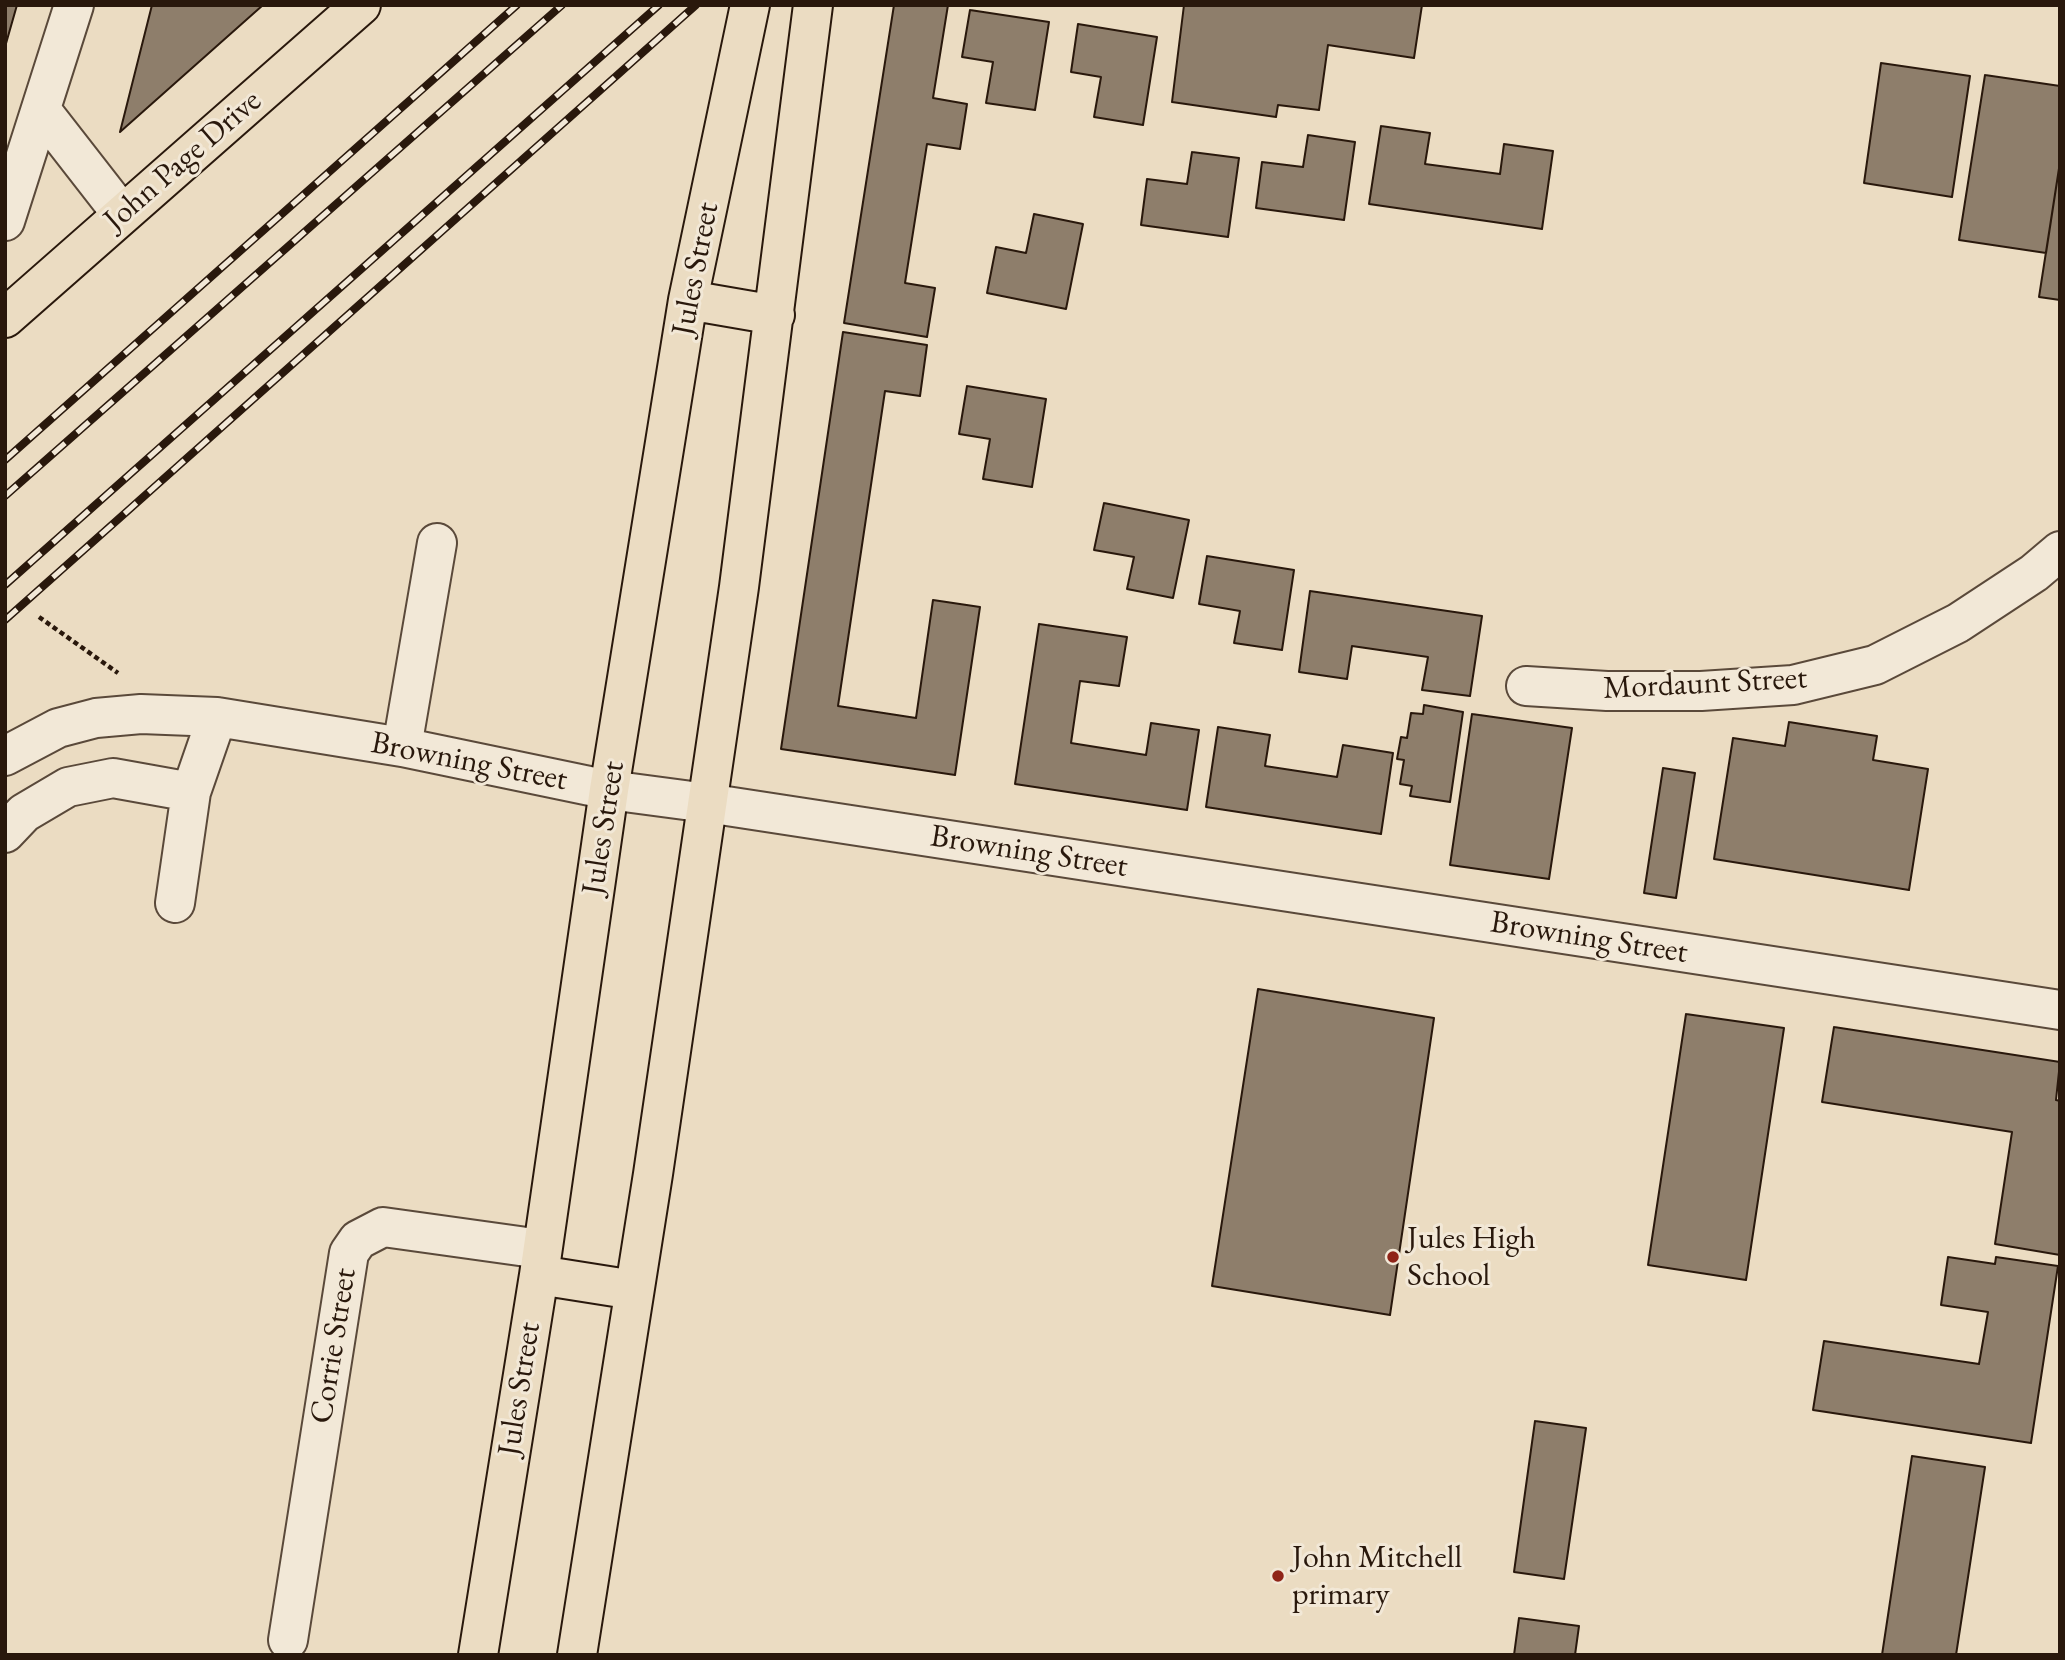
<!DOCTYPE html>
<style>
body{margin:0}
#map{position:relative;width:2065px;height:1660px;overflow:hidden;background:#ebdcc2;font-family:"EB Garamond",serif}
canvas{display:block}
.frame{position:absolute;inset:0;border:7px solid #29180c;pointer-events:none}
</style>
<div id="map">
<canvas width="2065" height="1660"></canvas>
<div class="frame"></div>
</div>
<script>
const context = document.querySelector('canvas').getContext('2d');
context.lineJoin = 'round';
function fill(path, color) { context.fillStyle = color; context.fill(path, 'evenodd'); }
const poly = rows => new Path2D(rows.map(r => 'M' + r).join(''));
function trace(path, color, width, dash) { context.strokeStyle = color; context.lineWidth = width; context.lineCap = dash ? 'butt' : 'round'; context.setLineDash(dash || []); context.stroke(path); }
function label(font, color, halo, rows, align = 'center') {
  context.font = font + ' "EB Garamond",serif'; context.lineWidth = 6; context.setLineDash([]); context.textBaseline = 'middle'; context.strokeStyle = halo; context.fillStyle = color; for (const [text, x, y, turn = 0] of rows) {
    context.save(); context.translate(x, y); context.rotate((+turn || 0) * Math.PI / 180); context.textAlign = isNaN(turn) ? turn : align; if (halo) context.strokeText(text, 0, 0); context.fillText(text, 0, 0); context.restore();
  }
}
const building = poly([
 [5,5,17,5,5,47,5,5],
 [152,5,263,5,120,132,152,5],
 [894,5,948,5,933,98,967,104,960,149,927,144,905,283,935,288,927,337,844,323,894,5],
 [1184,5,1422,5,1414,58,1328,45,1319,110,1278,105,1276,117,1172,102,1184,5],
 [970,10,1049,22,1035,110,986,103,993,62,962,57,970,10],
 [1078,24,1157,37,1143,125,1094,117,1101,77,1071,72,1078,24],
 [1881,63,1970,76,1952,197,1864,183,1881,63],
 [1985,75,2060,86,2060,162,2046,253,1959,240,1985,75],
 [1381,126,1430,133,1425,164,1500,174,1504,144,1553,151,1542,229,1369,204,1381,126],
 [1308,135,1355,142,1344,220,1256,208,1262,162,1303,167,1308,135],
 [1192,152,1239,158,1228,237,1141,225,1147,179,1187,184,1192,152],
 [2060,162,2060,300,2039,297,2060,162],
 [1034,214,1083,224,1066,309,987,293,996,247,1026,253,1034,214],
 [843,332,927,345,920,396,885,391,838,706,916,718,933,600,980,607,955,775,781,749,843,332],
 [967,386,1046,399,1032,487,983,479,990,439,959,434,967,386],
 [1104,503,1189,520,1173,598,1127,589,1134,557,1094,550,1104,503],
 [1207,556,1294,570,1282,650,1234,643,1240,611,1199,604,1207,556],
 [1310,591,1482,616,1470,696,1422,690,1428,657,1352,646,1347,679,1299,672,1310,591],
 [1039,624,1127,637,1119,686,1080,681,1071,743,1146,755,1151,723,1199,730,1187,810,1015,784,1039,624],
 [1424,705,1463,712,1450,802,1410,796,1412,786,1400,784,1404,760,1397,759,1401,737,1407,738,1411,713,1423,714,1424,705],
 [1472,714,1572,728,1549,879,1450,865,1472,714],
 [1789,722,1877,736,1873,760,1928,769,1909,890,1714,859,1733,738,1785,746,1789,722],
 [1218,727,1270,735,1265,766,1337,777,1343,745,1393,753,1381,834,1206,807,1218,727],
 [1663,768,1695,773,1676,898,1644,893,1663,768],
 [1258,989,1434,1018,1390,1315,1212,1286,1258,989],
 [1686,1014,1784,1028,1746,1280,1648,1265,1686,1014],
 [1834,1027,2060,1062,2056,1100,2060,1101,2060,1255,1995,1244,2012,1132,1822,1102,1834,1027],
 [1948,1257,1995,1264,1996,1257,2058,1266,2031,1443,1813,1410,1824,1341,1979,1364,1988,1312,1941,1305,1948,1257],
 [1535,1421,1586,1428,1564,1579,1514,1572,1535,1421],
 [1912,1456,1985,1467,1956,1655,1882,1655,1912,1456],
 [1519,1618,1579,1626,1575,1655,1514,1655,1519,1618]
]);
fill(building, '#8e7e6b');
trace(building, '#29180c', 2);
const minor = poly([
 [41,110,122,214],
 [5,221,74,5],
 [1526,686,1607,691,1701,691,1793,685,1875,665,1958,623,2034,573,2060,551],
 [402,747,437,543],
 [5,756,58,728,96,718,141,714,217,717,402,747,609,790,707,803,2060,1010],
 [5,833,24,813,68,787,113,778,191,792,217,717],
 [175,903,191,792],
 [288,1640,349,1253,358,1240,383,1227,541,1249]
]);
const major = poly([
 [688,300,775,315],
 [5,318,361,5],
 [539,1275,634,1290],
 [478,1655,539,1275,609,790,688,300,750,5],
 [577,1655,653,1174,739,587,813,5]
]);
trace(minor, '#5a493a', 42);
trace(major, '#29180c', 42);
trace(poly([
 [39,617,118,673]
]), '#29180c', 4.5, [5, 3.5]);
trace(minor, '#f2e8d7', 38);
trace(major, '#ebdcc2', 38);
const rail = poly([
 [5,460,517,5],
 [5,496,562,5],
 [5,585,659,5],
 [5,620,696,5]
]);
trace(rail, '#29180c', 8);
trace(rail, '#f2e8d7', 5, [16]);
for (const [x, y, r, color] of [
 [1393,1257,7,"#8f2418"],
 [1278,1576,7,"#8f2418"]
]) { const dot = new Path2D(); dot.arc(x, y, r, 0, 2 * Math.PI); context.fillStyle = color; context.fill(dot); trace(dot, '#f2e8d7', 2.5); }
label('32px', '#29180c', '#f2e8d7', [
 ["John Page Drive",183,161,-41],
 ["Jules Street",696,269,-79],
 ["Mordaunt Street",1705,684,-3],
 ["Browning Street",469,762,11],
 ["Jules Street",604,828,-81],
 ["Browning Street",1029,852,9],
 ["Browning Street",1589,938,9],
 ["Corrie Street",334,1346,-81],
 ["Jules Street",520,1389,-81]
]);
label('32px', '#29180c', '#f2e8d7', [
 ["Jules High",1407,1239],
 ["School",1407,1276],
 ["John Mitchell",1292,1558],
 ["primary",1292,1595]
], 'left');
</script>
